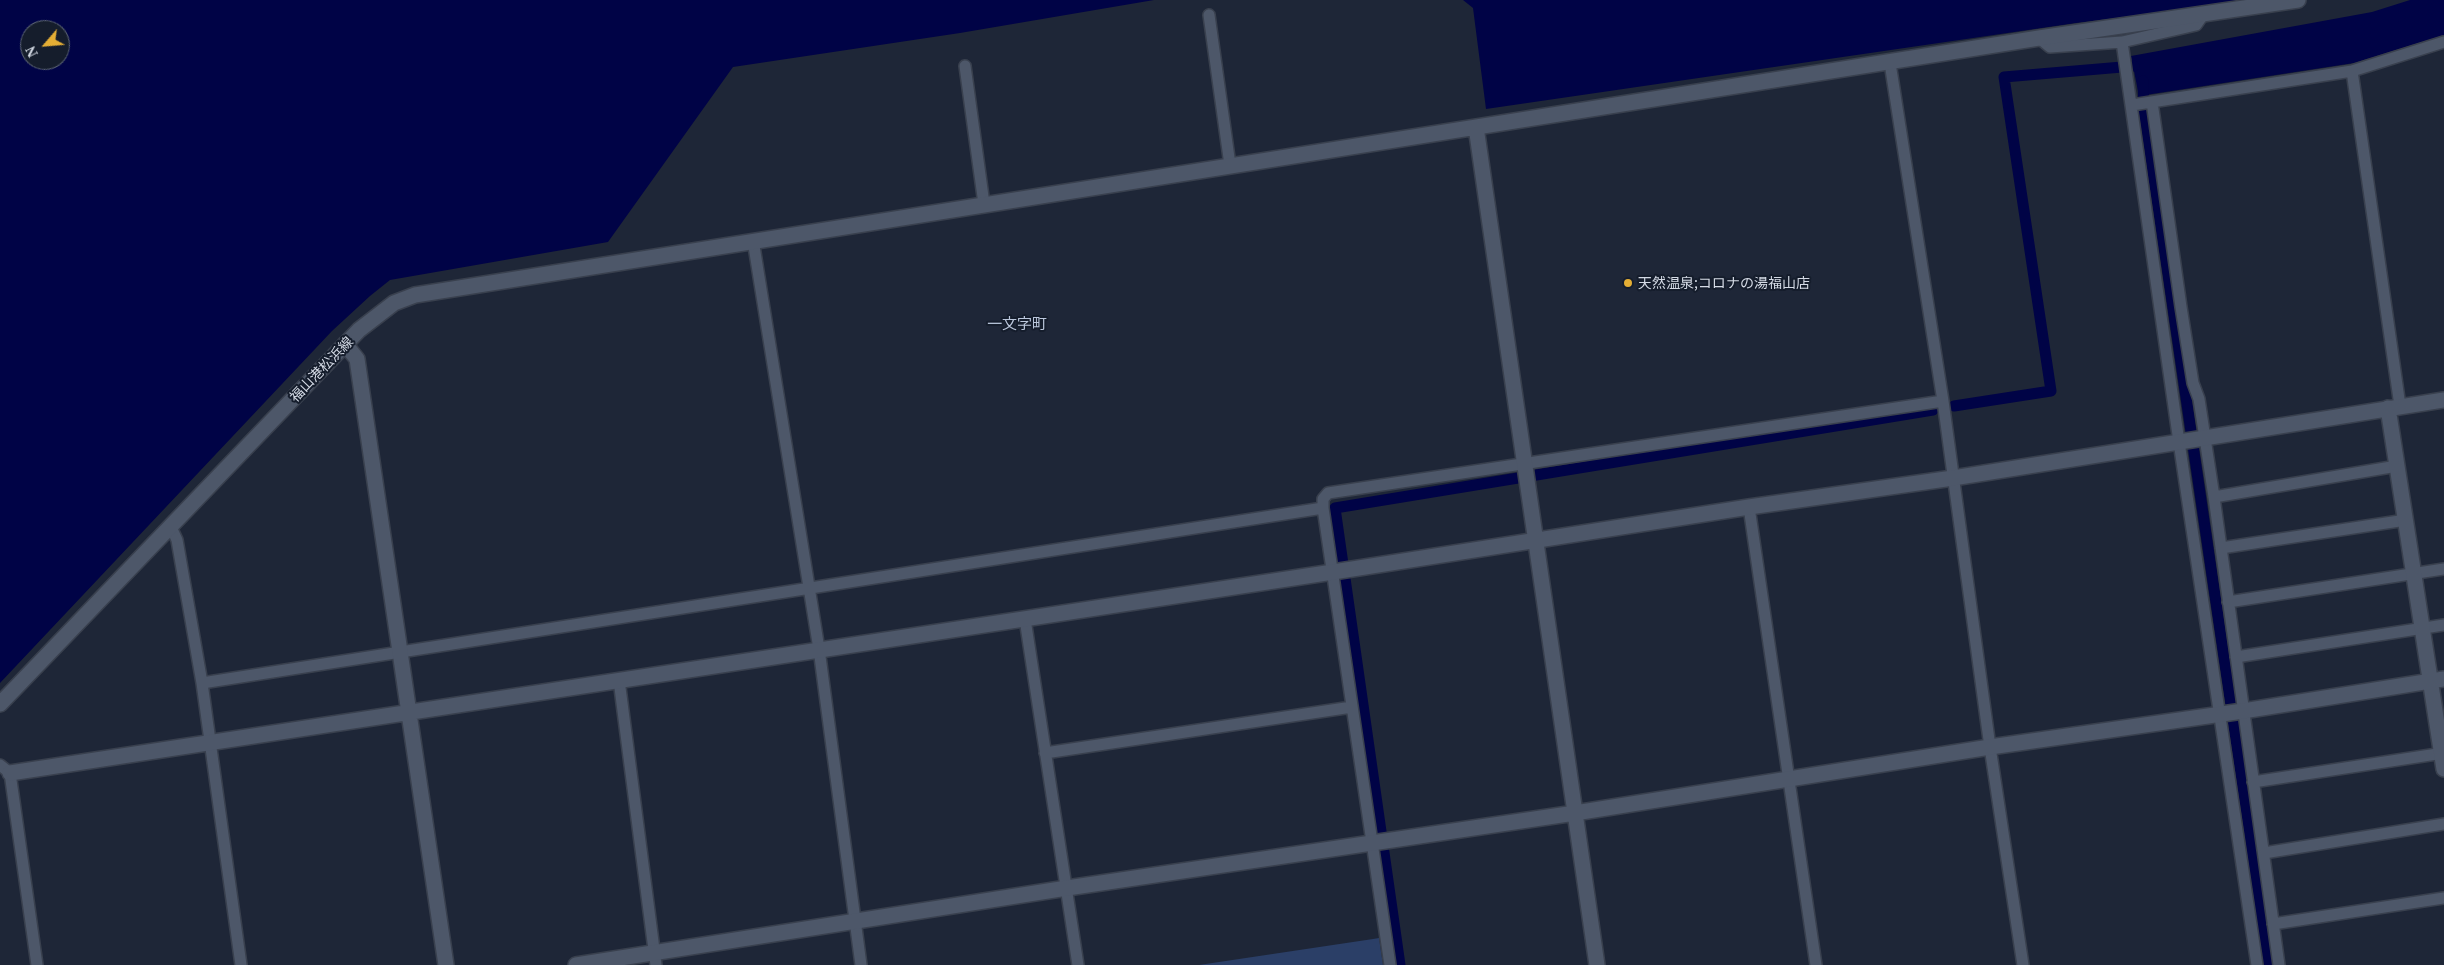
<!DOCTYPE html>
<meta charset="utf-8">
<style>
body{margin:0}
#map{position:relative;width:2444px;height:965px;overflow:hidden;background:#1e2637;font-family:Georgia,serif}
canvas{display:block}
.north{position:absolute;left:20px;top:20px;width:50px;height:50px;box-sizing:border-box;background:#151d2c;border:1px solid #616976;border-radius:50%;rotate:243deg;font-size:14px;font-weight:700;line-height:20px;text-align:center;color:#d4dae5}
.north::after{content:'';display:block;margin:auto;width:18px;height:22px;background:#e4ae35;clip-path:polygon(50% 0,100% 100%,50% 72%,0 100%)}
</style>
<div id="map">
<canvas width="2444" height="965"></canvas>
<div class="north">N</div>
</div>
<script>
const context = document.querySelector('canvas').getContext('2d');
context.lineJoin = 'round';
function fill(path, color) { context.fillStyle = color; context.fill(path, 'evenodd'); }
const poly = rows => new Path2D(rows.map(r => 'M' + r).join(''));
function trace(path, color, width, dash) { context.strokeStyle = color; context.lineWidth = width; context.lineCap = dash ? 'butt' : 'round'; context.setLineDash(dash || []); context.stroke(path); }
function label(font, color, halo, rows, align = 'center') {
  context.font = font + ' Georgia,"Noto Sans JP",serif'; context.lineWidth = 4; context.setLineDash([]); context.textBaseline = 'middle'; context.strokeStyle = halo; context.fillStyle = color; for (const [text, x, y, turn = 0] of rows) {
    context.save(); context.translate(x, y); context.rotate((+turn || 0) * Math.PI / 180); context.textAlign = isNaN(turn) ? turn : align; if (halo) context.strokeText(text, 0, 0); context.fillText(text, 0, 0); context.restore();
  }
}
fill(poly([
 [1379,938,1383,965,1199,965,1373,939]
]), '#2b3f67');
fill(poly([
 [0,0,1154,0,960,33,733,67,608,242,390,280,370,296,332,331,0,683],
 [30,30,60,30,60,60,30,60],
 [1463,0,2259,0,2076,23,1486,109,1473,8],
 [2410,0,2444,0,2444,35,2354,63,2139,96,2131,56,2372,12]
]), '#000346');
trace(poly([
 [2143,81,2144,110,2269,965],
 [1954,406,2051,391,2004,77,2134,66],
 [1400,965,1335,508,1933,410]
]), '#000346', 11);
const street = poly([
 [1209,15,1230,165],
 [2039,38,2050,47,2122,42,2179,442,2257,965],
 [2122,42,2196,25,2203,15],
 [1890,63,1943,401,1990,747,2023,965],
 [965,66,984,204],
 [2352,71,2400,406],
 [2152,102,2181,307,2193,383,2199,399,2214,497,2279,965],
 [2132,105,2352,71,2444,42],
 [753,240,819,649,861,965],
 [2214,497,2397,466],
 [1749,507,1816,965],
 [1323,508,1323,499,1328,493,1943,401],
 [171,527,177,540,202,683,241,965],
 [2221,548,2406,520],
 [2228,602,2444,569],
 [1025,619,1078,965],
 [2236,657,2444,625],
 [619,680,656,965],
 [202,683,1323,508,1390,965],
 [1045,753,1352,707],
 [0,765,10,773,37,965],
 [2253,782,2444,753],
 [2264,853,2444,824],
 [2273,924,2444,898]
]);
const secondary = poly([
 [1476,127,1597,965],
 [345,344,357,359,446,965],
 [2388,408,2444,769],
 [0,704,359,330,394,303,415,295,2039,38,2298,0],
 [10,773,1333,572,1749,507,1953,478,2444,400],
 [576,965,1067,888,1575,813,1990,747,2243,711,2444,679]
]);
trace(street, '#39404e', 14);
trace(secondary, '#39404e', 18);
trace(street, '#4d5769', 11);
trace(secondary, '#4d5769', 15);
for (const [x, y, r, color] of [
 [1628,283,5,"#e4ae35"]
]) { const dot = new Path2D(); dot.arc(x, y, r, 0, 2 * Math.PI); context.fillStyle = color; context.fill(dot); trace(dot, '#151d2c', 2); }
label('14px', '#d4dae5', '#151d2c', [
 ["天然温泉;コロナの湯福山店",1638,283]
], 'left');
label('14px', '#d4dae5', '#151d2c', [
 ["福山港松浜線",321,369,-46]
]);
label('15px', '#bbc7dc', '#151d2c', [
 ["一文字町",1017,323]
]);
</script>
